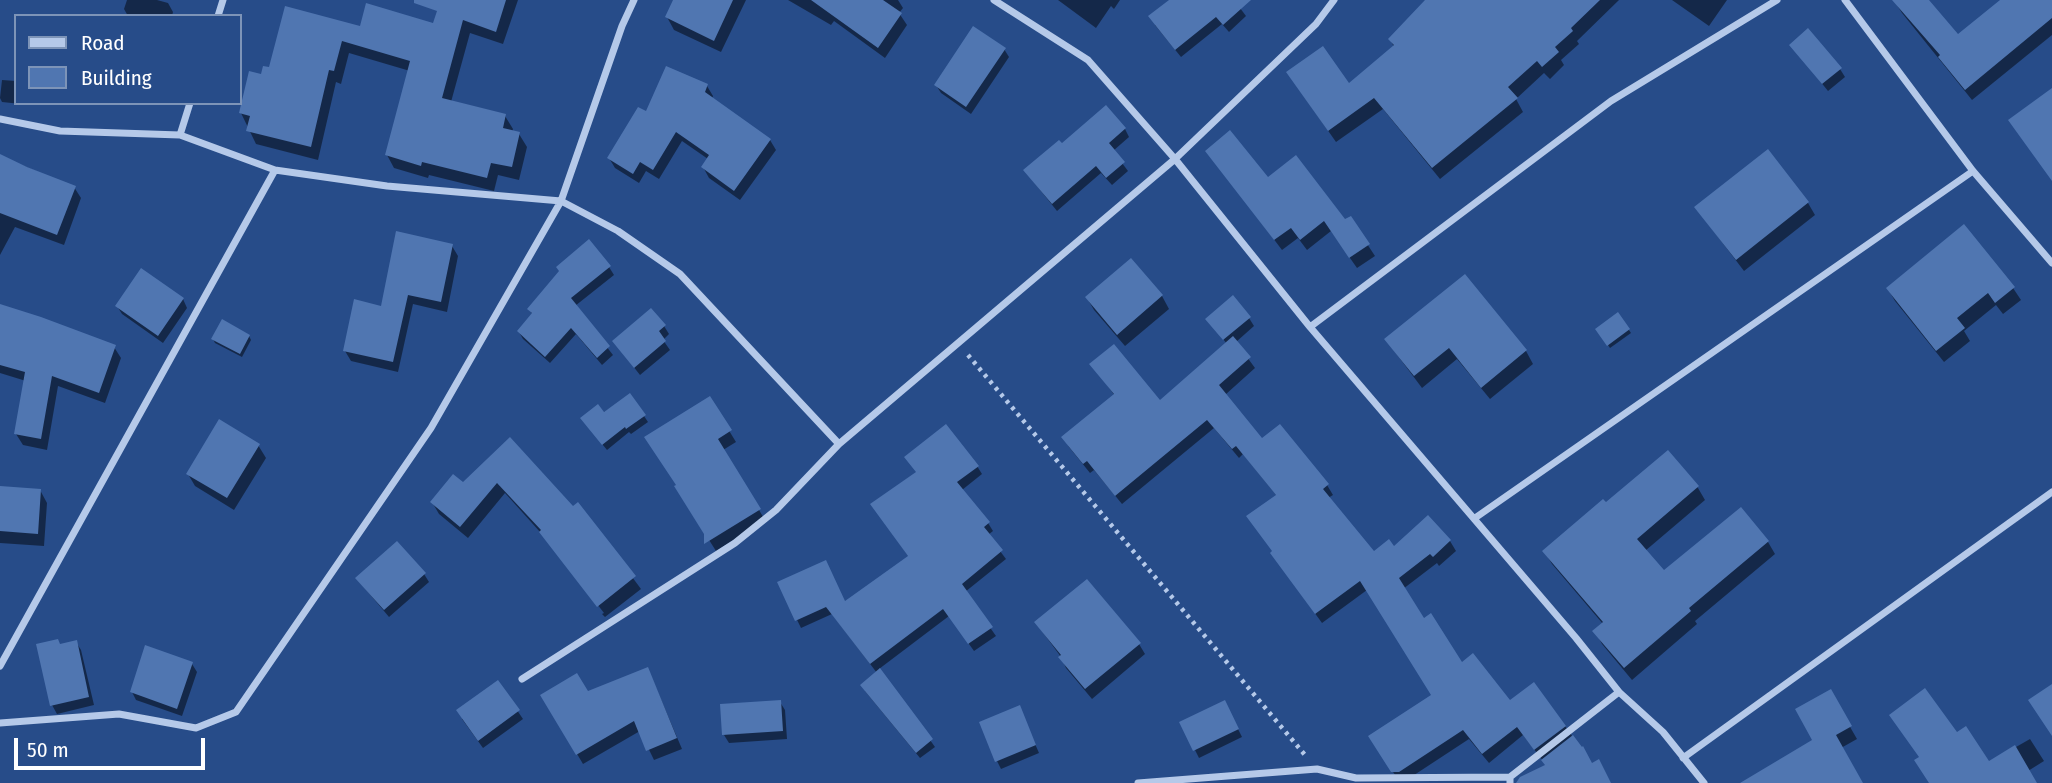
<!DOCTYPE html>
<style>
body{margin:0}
#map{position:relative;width:2052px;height:783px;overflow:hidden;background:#274c89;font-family:"Fira Sans Condensed",sans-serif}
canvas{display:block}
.legend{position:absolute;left:14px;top:14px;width:228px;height:91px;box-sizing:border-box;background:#274c89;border:2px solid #7d94b8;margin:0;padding:9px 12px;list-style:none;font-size:21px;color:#fff}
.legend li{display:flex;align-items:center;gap:14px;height:35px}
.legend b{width:35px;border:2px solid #7d94b8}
.scale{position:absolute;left:14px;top:738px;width:191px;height:32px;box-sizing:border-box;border:4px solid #fff;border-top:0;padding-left:9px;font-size:21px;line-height:24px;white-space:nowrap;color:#fff;-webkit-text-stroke:5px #274c89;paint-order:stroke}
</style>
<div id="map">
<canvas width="2052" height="783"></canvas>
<ul class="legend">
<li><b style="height:9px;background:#b5c9e9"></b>Road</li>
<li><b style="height:19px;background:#5076b1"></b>Building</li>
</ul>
<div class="scale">50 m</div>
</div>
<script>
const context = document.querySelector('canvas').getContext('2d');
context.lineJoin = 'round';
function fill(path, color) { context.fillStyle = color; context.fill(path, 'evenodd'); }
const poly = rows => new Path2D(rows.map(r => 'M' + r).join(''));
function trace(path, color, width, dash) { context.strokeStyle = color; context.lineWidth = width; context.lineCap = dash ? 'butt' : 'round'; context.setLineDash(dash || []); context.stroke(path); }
fill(poly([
 [127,0,157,0,168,3,173,12,172,16,128,16,124,9],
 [443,0,518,0,503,44,470,33,451,102,505,116,513,129,512,132,519,134,527,147,519,180,498,175,494,191,429,175,428,178,394,168,387,155,410,71,349,53,341,84,336,82,318,160,256,144,241,113,262,76,270,70,286,8,435,48],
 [675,0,746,0,721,52,674,30,667,17],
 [788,0,898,0,903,8,899,13,907,25,885,58,834,21,831,25],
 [1058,0,1120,0,1114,9,1111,6,1096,28],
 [1172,0,1234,0,1246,16,1229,32,1222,24,1181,57,1155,25],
 [1444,0,1619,0,1577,41,1579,44,1561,60,1564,65,1550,79,1544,73,1516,99,1523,112,1440,179,1383,109,1336,142,1296,85,1349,86,1394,47,1390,39],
 [1672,0,1727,0,1709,26],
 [1897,0,1927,0,1958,37,2003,0,2052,0,2052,35,1972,100,1902,13,1895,2],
 [1791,45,1840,69,1845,77,1828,91],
 [1004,49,1009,57,971,114,941,93,936,85],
 [2,80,16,81,16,103,21,104,2,102,0,98],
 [707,86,713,96,712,99,770,140,776,150,740,200,709,178,703,167,708,159,682,141,659,179,646,171,639,183,615,168,609,158,647,114],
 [1125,129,1129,137,1113,151,1128,171,1112,185,1101,173,1057,211,1025,171,1062,146],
 [1207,151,1268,179,1345,222,1350,218,1375,256,1357,268,1331,231,1307,250,1298,238,1282,250],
 [0,156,74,187,81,198,64,245,15,227,0,255],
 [1808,203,1815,215,1744,271,1696,208],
 [452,246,458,256,447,312,413,304,398,372,351,361,345,351,382,308],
 [1130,260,1162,296,1169,309,1125,346,1094,310,1087,298],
 [609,267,614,275,575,306,613,355,602,365,576,334,550,363,523,339,519,332,533,315,529,309],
 [1465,276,1526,351,1533,364,1490,399,1457,359,1422,388,1386,340],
 [2013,288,2021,300,2003,314,1996,305,1964,331,1970,341,1944,362,1895,301,1888,289],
 [183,299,187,308,163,343,122,314,117,306],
 [0,306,114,347,121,358,105,403,58,386,47,450,23,445,16,434,26,381,0,373],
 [1618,314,1631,333,1610,348,1597,329],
 [1249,318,1254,326,1236,342,1255,368,1225,395,1262,441,1327,485,1333,495,1328,498,1373,554,1450,541,1456,551,1439,566,1437,563,1403,589,1424,620,1461,665,1510,702,1565,726,1592,764,1610,783,1531,783,1547,766,1523,735,1489,763,1469,739,1405,781,1399,781,1376,746,1433,696,1367,590,1322,623,1272,554,1277,496,1243,454,1239,458,1214,428,1122,504,1094,470,1090,473,1069,447,1064,438,1115,396,1092,364,1160,402,1227,344,1207,319],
 [664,326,669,334,663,340,670,350,640,375,614,342],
 [249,336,251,340,242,357,215,343,213,339],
 [630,395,648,422,631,434,629,432,607,450,586,424],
 [709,398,736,442,723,450,765,520,716,551,682,497],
 [510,440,572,508,578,504,641,589,605,617,602,614,604,613,549,542,505,493,468,538,439,514,432,502,463,484],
 [258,445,266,458,234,510,195,486,188,474],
 [1667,452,1698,488,1705,500,1645,551,1664,573,1741,509,1768,542,1775,554,1695,621,1697,624,1632,680,1602,644,1595,631,1603,624,1552,564,1544,551,1606,504],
 [977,466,982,474,962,490,988,523,993,531,988,535,1006,559,965,592,996,636,974,651,949,616,879,669,935,747,920,758,865,691,877,673,832,614,801,628,779,583,845,603,909,557,877,512],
 [0,487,40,490,47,503,44,546,0,543],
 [424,574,429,582,389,617,357,579],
 [1036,623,1139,644,1145,654,1092,699,1066,668,1061,657],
 [76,642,81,650,94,705,57,714,52,705,60,646],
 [192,664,197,672,182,716,136,700,132,692],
 [648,669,682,749,654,760,640,731,583,764,542,695,587,694],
 [498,682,523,719,483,748,462,719],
 [1830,692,1857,739,1841,748,1861,783,1743,783,1815,741],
 [780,702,785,710,787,739,729,743,724,735],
 [1229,711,1242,737,1199,758,1195,750],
 [1023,716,1039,753,1001,769,997,761],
 [1956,734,1988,763,2030,739,2044,761,2028,771,2035,783,1931,783]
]), '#0007');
fill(poly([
 [414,0,506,0,496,32,463,20,442,98,506,114,503,128,520,132,512,167,491,163,487,178,422,162,421,166,385,155,410,61,342,41,334,71,329,70,311,147,246,131,250,116,239,113,249,71,261,74,263,66,269,67,285,6,360,26,366,3,433,23,437,11,414,3],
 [673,0,733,0,714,41,665,17],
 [811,0,883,0,902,13,878,48],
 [1169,0,1251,0,1223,25,1216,17,1175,50,1148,16],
 [1425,0,1600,0,1571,28,1573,31,1555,47,1559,52,1542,67,1537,61,1508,87,1518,98,1432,168,1374,98,1328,131,1286,72,1323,46,1349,83,1394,45,1388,39],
 [1892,0,1929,0,1958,34,2000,0,2052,0,2052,18,1965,90,1938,57,1940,55],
 [973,26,1006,48,966,107,934,85],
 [1808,28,1842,68,1822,84,1789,45],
 [666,66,708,84,705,92,771,139,734,191,701,167,709,155,676,132,653,170,640,162,633,174,607,158,638,107,646,111],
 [2052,88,2052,181,2008,120],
 [1106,105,1126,128,1109,143,1125,162,1106,178,1096,166,1052,204,1023,170,1059,140,1062,143],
 [1230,130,1268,177,1296,155,1345,219,1351,216,1370,244,1349,258,1324,221,1300,240,1291,228,1274,240,1205,151],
 [1768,149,1809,202,1736,260,1694,207],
 [0,154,27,167,76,186,57,235,0,213],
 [1964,224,2015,287,1995,303,1988,293,1957,318,1965,328,1936,351,1886,288],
 [396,231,453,244,441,302,408,295,393,362,343,351,354,299,381,306],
 [589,239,611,266,571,298,610,346,597,358,571,328,545,357,517,331,532,313,527,309,559,271,556,267],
 [1131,258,1163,295,1117,335,1085,297],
 [141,268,184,298,158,336,115,306],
 [1465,274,1527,350,1481,388,1449,348,1414,376,1384,339],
 [1233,295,1251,317,1223,340,1205,319],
 [0,304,41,317,116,345,99,393,52,376,41,439,14,434,25,372,0,365],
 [651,308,666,325,659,331,666,341,634,368,612,341],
 [1618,312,1630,329,1607,346,1595,329],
 [222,319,250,335,240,354,211,339],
 [1233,336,1251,357,1219,385,1262,438,1280,424,1329,484,1323,489,1374,551,1389,539,1394,546,1428,515,1451,540,1433,557,1430,554,1399,578,1424,618,1431,613,1462,662,1473,653,1510,700,1534,682,1566,726,1534,750,1517,727,1482,754,1463,730,1399,772,1391,772,1368,736,1431,695,1360,581,1315,614,1270,553,1272,551,1246,516,1276,495,1236,446,1232,449,1207,420,1115,496,1087,461,1083,464,1061,437,1114,394,1089,364,1114,344,1160,400],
 [630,393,646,415,626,429,625,427,602,445,580,418,598,404,604,412],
 [710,396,732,430,718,439,761,509,704,544,704,534,674,486,676,485,644,437],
 [219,419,260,444,227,498,186,474],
 [946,424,979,466,957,482,990,522,984,527,1003,550,962,584,993,627,968,644,943,609,870,664,826,607,795,621,777,582,826,560,845,601,908,556,870,504,916,472,904,457],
 [510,437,573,506,578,502,636,576,597,607,539,532,541,530,497,483,460,527,430,502,453,474,463,482],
 [1668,450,1699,486,1637,539,1664,570,1741,507,1769,541,1689,608,1691,611,1624,668,1592,631,1603,622,1542,551,1603,499,1606,502],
 [0,486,41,489,38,534,0,531],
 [397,541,426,573,384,610,355,578],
 [1087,579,1141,643,1085,689,1058,657,1061,655,1034,622],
 [58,639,60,644,77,640,89,697,50,706,36,644],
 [145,645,193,662,177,709,130,692],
 [648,667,677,738,646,751,634,721,576,755,540,695,577,673,588,691],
 [880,668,933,739,916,753,860,685],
 [498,680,520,710,478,741,456,710],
 [2052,684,2052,736,2028,700],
 [1925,688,1957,732,1966,726,1989,761,2015,745,2037,783,1929,783,1914,760,1919,757,1889,715],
 [1831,689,1852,726,1836,735,1863,783,1740,783,1812,740,1795,709],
 [781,700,783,731,722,735,720,704],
 [1225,700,1239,729,1193,751,1179,722],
 [1020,705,1036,745,995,762,979,722],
 [1573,735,1582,747,1583,746,1592,763,1599,759,1611,783,1516,783,1520,777,1545,765,1541,760]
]), '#5076b1');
trace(poly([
 [968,355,1305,755]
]), '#b5c9e9', 4.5, [3.5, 5]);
trace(poly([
 [994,0,1088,60,1175,159,1310,327,1576,638,1619,692,1663,732,1704,783],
 [1845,0,1973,171,2052,263],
 [218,16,223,0],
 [0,119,60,131,180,135,275,170,387,186,561,201,618,231,680,274,839,444],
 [180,135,190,103],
 [1310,327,1611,101,1777,0],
 [1475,518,1973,171],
 [0,666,275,170],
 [522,679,735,543,776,510,839,444,1175,159,1316,24,1334,0],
 [0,723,119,714,196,728,236,712,431,428,561,201,622,26,634,0],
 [1683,758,2052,492],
 [1138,783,1317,769,1356,778,1510,777],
 [1510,783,1510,777,1619,692]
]), '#b5c9e9', 7);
</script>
